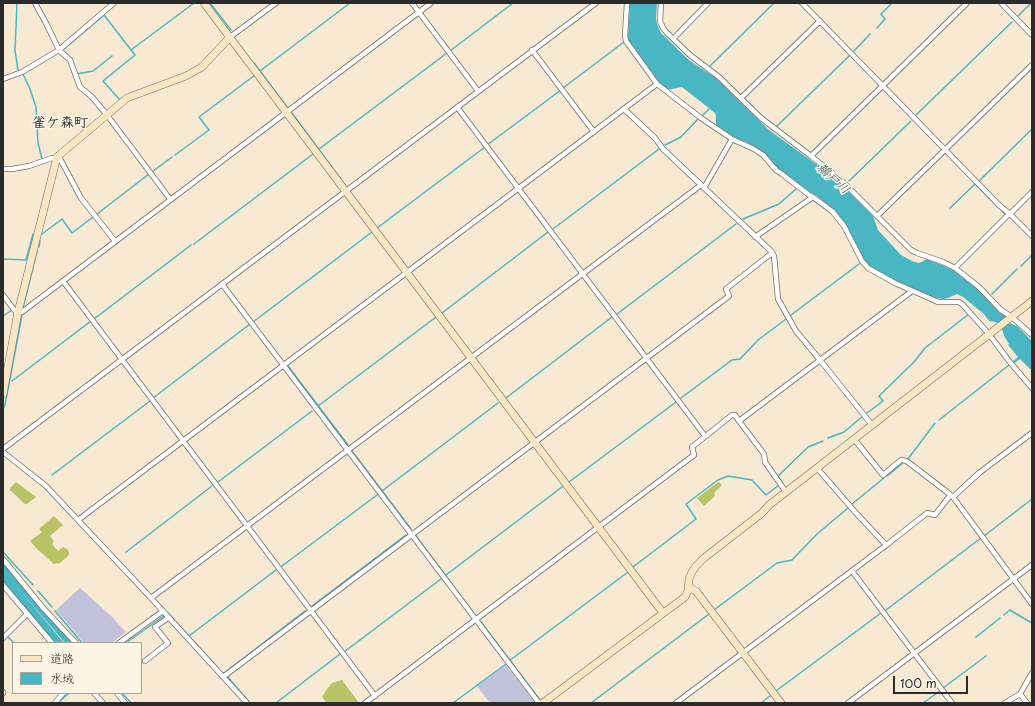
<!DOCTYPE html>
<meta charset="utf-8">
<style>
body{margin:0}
#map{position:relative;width:1035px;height:706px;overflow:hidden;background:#f8e9d2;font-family:"Playpen Sans","Klee One",sans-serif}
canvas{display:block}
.frame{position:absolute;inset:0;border:4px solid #2b2b2b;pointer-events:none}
.legend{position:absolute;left:12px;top:642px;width:130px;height:52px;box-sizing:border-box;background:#fcf5e5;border:1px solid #a8a49b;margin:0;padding:5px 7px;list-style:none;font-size:12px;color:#2b2b2b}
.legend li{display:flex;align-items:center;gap:8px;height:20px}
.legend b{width:20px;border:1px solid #a8a49b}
.scale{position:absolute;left:893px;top:676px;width:75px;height:18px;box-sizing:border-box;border:2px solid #2b2b2b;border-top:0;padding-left:5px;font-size:12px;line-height:14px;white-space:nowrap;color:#2b2b2b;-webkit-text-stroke:3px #fcf5e5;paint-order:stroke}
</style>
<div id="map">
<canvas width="1035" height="706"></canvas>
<div class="frame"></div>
<ul class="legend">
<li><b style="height:5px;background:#f9e7c3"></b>道路</li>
<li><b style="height:11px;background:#49b6c4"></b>水域</li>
</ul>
<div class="scale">100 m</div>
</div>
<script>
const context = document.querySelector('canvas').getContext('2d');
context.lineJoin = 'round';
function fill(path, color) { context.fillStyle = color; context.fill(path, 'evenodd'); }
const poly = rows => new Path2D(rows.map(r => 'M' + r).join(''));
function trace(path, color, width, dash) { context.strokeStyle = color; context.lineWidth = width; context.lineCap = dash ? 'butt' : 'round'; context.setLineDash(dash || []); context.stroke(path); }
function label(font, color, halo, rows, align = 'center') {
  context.font = font + ' "Playpen Sans","Klee One",sans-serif'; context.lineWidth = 3; context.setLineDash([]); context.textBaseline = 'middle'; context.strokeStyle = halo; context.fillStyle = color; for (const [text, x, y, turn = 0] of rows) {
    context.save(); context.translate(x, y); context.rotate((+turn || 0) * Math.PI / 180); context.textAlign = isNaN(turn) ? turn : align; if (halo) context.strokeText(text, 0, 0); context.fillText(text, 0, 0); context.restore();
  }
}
fill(poly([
 [80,588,111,616,126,632,112,643,84,643,56,610],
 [506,665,535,703,490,703,477,686]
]), '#c2c2dc');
fill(poly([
 [16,482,36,497,27,504,25,504,10,490,10,488],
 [719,482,722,485,715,492,714,495,715,496,704,506,697,498,717,483],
 [54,516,63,525,50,536,54,541,52,544,58,551,63,547,67,549,69,552,69,555,60,563,54,564,36,548,30,541,42,532,39,529],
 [342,680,359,703,327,703,322,697,327,689,332,683,338,681]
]), '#b7c365');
fill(poly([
 [630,3,657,3,656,18,657,24,660,31,662,34,689,60,717,79,744,106,769,130,813,162,844,187,873,216,878,230,901,255,912,261,918,263,922,262,926,259,937,263,955,271,977,288,999,312,1006,316,1009,323,1017,326,1032,341,1032,369,1030,369,1020,359,1013,364,1012,362,1018,357,1008,345,1009,344,1004,336,1002,329,996,322,989,321,984,314,963,297,957,294,948,298,944,299,935,298,897,282,871,269,865,261,846,225,835,210,826,203,816,195,810,192,800,185,791,178,778,169,765,153,761,151,748,143,736,138,716,125,716,116,715,113,682,87,668,90,661,85,628,39,628,37],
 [3,562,72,643,65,643,14,583,64,643,55,643,3,582]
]), '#49b6c4');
trace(poly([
 [17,3,15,51,18,70],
 [210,3,231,30],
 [1018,16,1031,3],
 [877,28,885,19,881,14,892,3],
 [64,49,104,15,135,55,103,81,120,100],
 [131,50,194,3],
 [450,51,513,3],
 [854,51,870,34],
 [254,63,287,107],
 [710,66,774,3],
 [260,71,350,3],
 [23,74,30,89,36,107,38,143,42,159],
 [76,74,93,71,112,56],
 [563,88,624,42],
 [292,113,345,185],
 [916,115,1012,22],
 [702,116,709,109],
 [776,127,849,56],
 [487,145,561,90],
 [665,145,681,137,698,119],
 [319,149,447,53],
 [175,155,209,130,199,117,255,75],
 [229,158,284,117],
 [152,172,172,157],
 [849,181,911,121],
 [979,181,1032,129],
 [950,208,975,184,1006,215],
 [97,214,149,174],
 [743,219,779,204,796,189],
 [377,228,485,147],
 [553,229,659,149],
 [42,234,62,219,72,233,93,217],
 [194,244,313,154],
 [39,247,40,241],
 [3,259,26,260,33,234],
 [1021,266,1032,255],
 [992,294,1017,269],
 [23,308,37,251],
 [442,313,548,232],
 [617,314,736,224],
 [791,315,859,264],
 [3,316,12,310,11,309],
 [94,319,191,245],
 [253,322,372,232],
 [288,366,348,445],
 [12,381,91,321],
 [153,398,250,324],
 [506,398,612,317],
 [681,398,732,360,740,359,758,340,786,319],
 [318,406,436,317],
 [3,409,5,405,22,315,23,314],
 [867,413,883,401,879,396,914,362,925,348,969,314],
 [939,420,1009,365],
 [828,438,844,432,863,416],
 [352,451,411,529],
 [908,459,935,423],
 [52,475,150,401],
 [887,476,904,462],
 [218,482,312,411],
 [569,482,676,402],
 [782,482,778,476,808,447,823,441],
 [382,491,498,403],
 [852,504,884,478],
 [416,536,475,615],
 [984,536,1032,499],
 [3,552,33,585],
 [126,552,212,486],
 [282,566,377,495],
 [633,567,696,519,686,504,718,480,728,476,752,480,766,495,779,485],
 [446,575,562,487],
 [38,591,52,607],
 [312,606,406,535],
 [714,610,777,563,792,560,817,534,848,508],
 [886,610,981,538],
 [55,611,82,643],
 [167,614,168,613,218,668],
 [1004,615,1010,610,1030,622,1032,621],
 [481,622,540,700],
 [3,632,4,633],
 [189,636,276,570],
 [8,637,14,643],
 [976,637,1000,618],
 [126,643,165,615],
 [344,652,441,579],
 [509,661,628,572],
 [222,673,224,673,305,611],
 [227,676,250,703],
 [943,688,986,656],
 [776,691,881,613],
 [122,693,131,703],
 [58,703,69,693],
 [276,703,340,654],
 [453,703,506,664],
 [591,703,709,614],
 [761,703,770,696],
 [923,703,940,691]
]), '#49b6c4', 1.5);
const street = poly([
 [35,3,47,25,59,50,70,60,80,87,92,97,107,115,170,199],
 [412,3,478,91],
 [627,3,625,36,626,41,657,84,701,118,732,139,754,149,763,155,776,170,782,174,809,195,813,197,832,211,844,226,862,261,868,268,895,283,938,302,959,302,962,304,989,334,1009,361,1032,388],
 [661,3,660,21,663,28,666,32,690,55,719,77,761,118,811,156,841,180,911,250,917,253,943,262,955,268,979,287,1001,310,1012,317,1032,335],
 [802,3,1000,206,1010,214,1032,236],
 [1001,3,1032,35],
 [230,37,276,3],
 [673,39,708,3],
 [532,50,594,132],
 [3,79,22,72,59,50,114,3],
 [741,98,820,21],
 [457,107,705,436],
 [624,109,655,138,663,149,771,251,774,256,778,299,796,331,820,360],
 [58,155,81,198,115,241],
 [811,156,967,3],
 [3,169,12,169,29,166,52,158,56,158],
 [704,188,732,139],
 [1010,214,1032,192],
 [877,216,1032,65],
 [755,237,813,197],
 [955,268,1010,213],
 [63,281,375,696],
 [222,284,539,703],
 [3,295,15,311,22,312,431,3],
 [820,360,872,425],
 [739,421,764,454,765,462,786,492],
 [854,439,883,475,901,460,903,460,908,462,947,492,953,497,1032,604],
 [3,449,596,3],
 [3,452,46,486,151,598,247,703],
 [817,468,856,513,886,545],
 [953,497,979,473,1032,433],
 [78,520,657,84],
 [3,559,44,609,76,643],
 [852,571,952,703],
 [3,585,52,643],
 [151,598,701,185],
 [3,638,27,614],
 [119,643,163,611],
 [145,661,168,643,155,627,168,618],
 [223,677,729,296,726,289,772,253],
 [3,692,3,693],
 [94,693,103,703],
 [117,693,125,703],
 [1020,694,1027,703],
 [55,703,63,693],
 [365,703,694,455,692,447,732,415,735,415,739,421,912,291],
 [676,703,889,543,927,513,935,515,948,498,951,496],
 [848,703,1032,565],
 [1005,703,1020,694,1032,673]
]);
const secondary = poly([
 [204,3,663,613],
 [3,394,18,312,57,157,127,98,186,76,193,72,202,67,230,37],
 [688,587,696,591,781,703],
 [543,703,685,597,688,591,689,579,692,572,696,566,704,558,762,513,769,505,786,492,1032,301]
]);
trace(street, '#736e65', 6);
trace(secondary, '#736e65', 8);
trace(street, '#fff', 4.5);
trace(secondary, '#f9e7c3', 7);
label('italic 13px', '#365c61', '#fcf5e5', [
 ["鵜戸川",833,179,43]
]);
label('bold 14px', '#2b2b2b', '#fcf5e5', [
 ["雀ケ森町",60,123]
]);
</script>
